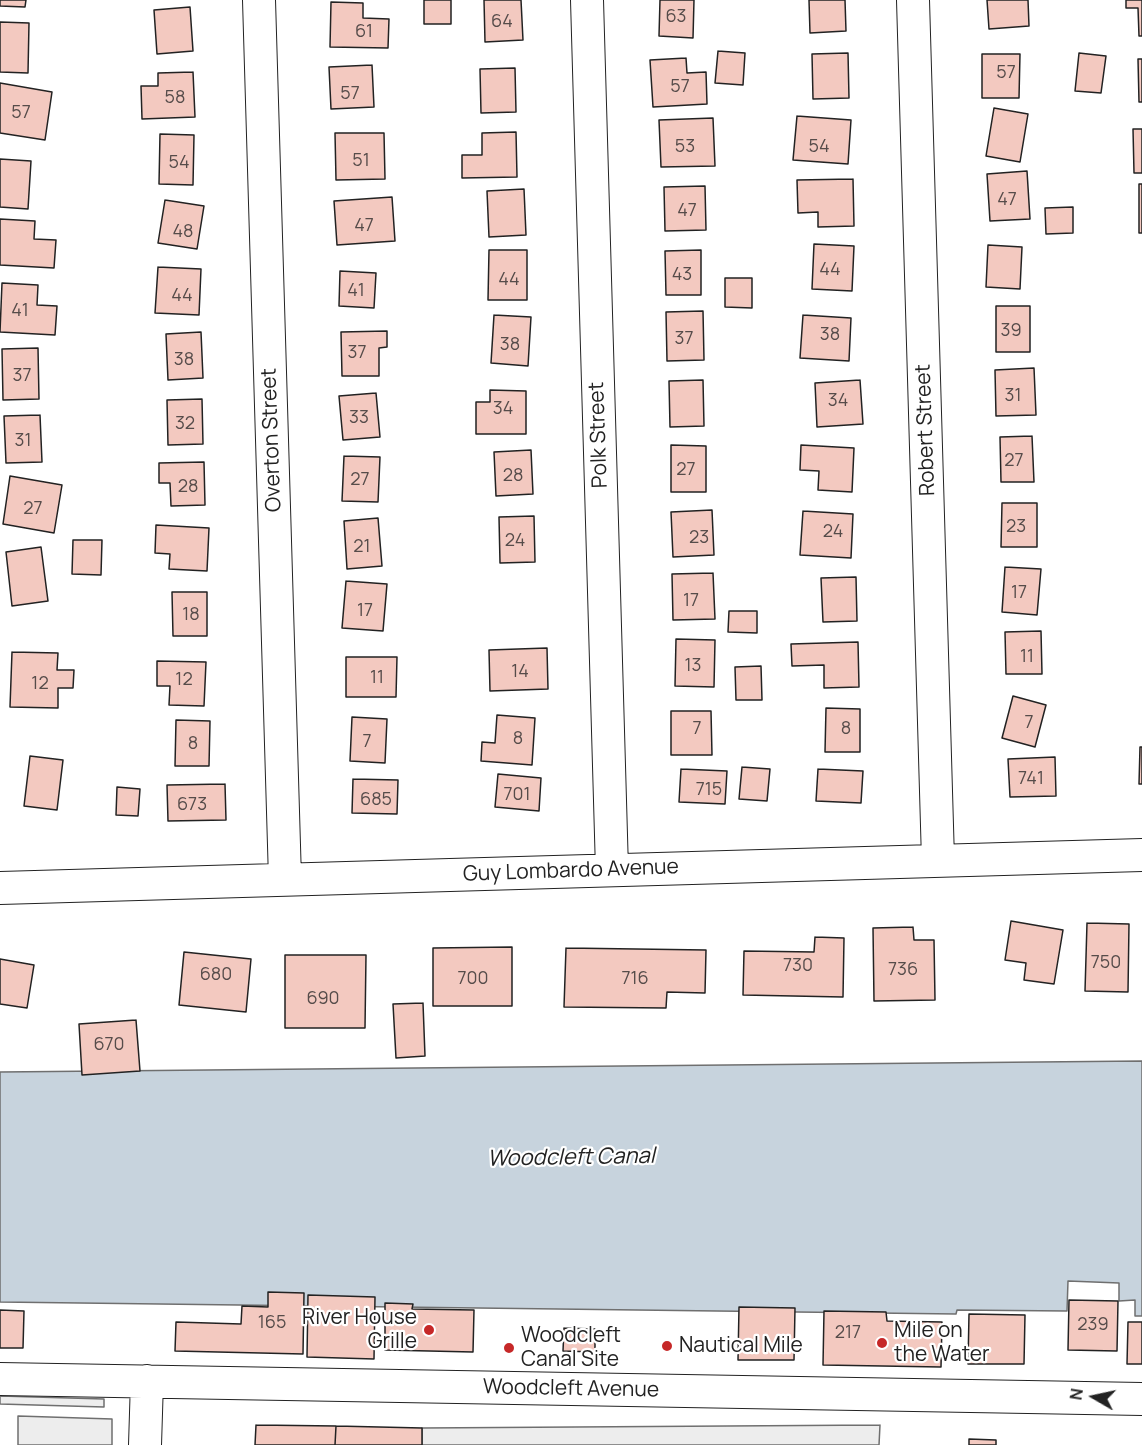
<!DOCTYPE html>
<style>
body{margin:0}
#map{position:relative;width:1142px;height:1445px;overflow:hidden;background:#fff;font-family:Manrope,sans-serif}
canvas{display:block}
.north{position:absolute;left:1064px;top:1367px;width:60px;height:60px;-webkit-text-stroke:4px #fff;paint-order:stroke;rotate:279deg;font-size:16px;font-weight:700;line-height:24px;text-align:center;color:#222}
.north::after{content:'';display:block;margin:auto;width:21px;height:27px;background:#222;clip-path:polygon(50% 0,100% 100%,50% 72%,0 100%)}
</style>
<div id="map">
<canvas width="1142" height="1445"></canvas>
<div class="north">N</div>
</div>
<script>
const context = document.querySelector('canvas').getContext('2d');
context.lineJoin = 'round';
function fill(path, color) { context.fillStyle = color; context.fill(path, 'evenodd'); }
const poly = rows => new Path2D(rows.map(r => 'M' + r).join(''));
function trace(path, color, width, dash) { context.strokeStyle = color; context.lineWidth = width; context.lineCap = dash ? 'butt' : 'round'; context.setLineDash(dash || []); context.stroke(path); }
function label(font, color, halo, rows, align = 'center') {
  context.font = font + ' Manrope,sans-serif'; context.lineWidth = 4.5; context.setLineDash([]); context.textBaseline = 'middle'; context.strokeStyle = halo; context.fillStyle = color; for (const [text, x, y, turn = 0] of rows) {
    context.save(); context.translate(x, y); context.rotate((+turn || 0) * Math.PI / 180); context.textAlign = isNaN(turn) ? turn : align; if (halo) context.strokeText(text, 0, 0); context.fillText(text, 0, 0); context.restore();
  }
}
const parking = poly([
 [0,1396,104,1399,104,1407,0,1404,0,1396],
 [18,1416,112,1419,112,1445,18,1445,18,1416],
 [880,1425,879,1445,422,1445,422,1428,880,1425]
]);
fill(parking, '#ededed');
trace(parking, '#6f6f6f', 1.5);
const water = poly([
 [1142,1061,1142,1316,1135,1316,1135,1300,1119,1301,1119,1283,1068,1281,1067,1311,957,1310,956,1314,0,1302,0,1072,1142,1061]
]);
fill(water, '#c7d3dd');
trace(water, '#6f6f6f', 1.5);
const building = poly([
 [0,0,26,0,25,7,0,6,0,0],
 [424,0,451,0,451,24,424,24,424,0],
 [484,0,521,0,523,40,485,42,484,0],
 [660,0,694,0,693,38,659,36,660,0],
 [809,0,845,0,846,31,810,33,809,0],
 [987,0,1028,0,1029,26,989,29,987,0],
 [1126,0,1142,0,1142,36,1139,36,1138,8,1126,8,1126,0],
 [331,2,363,3,363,18,389,19,388,48,330,47,331,2],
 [190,7,193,51,157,54,154,10,190,7],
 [0,22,29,23,28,73,0,72,0,22],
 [718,51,745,53,743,85,715,83,718,51],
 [848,53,849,98,813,99,812,54,848,53],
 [1079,53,1106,56,1101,93,1075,91,1079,53],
 [982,54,1020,54,1019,98,982,98,982,54],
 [686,58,687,73,706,72,707,104,653,107,650,60,686,58],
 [1138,59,1142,59,1142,102,1139,102,1138,59],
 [372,65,374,107,331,109,329,67,372,65],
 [515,68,516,112,481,113,480,69,515,68],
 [193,72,195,117,142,119,141,86,158,86,158,73,193,72],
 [0,83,52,92,45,140,0,133,0,83],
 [994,108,1028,114,1020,162,986,156,994,108],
 [797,116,851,120,848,164,793,160,797,116],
 [713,118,715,166,661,167,659,120,713,118],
 [1133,129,1142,129,1142,173,1134,173,1133,129],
 [516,132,517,177,462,178,462,155,482,155,482,133,516,132],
 [335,133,384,133,385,179,336,180,335,133],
 [160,134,194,135,193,185,159,184,160,134],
 [0,159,31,161,28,209,0,207,0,159],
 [1027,171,1030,219,990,221,987,174,1027,171],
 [853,179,854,226,818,227,818,212,798,213,797,180,853,179],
 [1139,184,1142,184,1142,233,1139,233,1139,184],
 [705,186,706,230,665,231,664,187,705,186],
 [524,189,526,235,489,237,487,191,524,189],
 [392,197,395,241,337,245,334,201,392,197],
 [165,200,204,206,197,249,158,243,165,200],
 [1073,207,1073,233,1046,234,1045,208,1073,207],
 [0,219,35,221,34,239,56,240,54,268,0,265,0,219],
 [814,244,854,246,852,291,812,289,814,244],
 [988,245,1022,247,1020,289,986,287,988,245],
 [489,250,527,250,527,300,488,300,489,250],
 [701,250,701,295,666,295,665,251,701,250],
 [158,267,201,269,199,315,155,313,158,267],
 [340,271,376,273,374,308,339,306,340,271],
 [725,278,752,278,752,308,725,307,725,278],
 [2,283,38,285,37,305,57,306,55,335,0,332,2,283],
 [996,306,1030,306,1030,352,996,352,996,306],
 [703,311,704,360,667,361,666,312,703,311],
 [494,315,531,317,528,366,491,363,494,315],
 [803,315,851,318,849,361,800,358,803,315],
 [387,331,387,347,379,348,379,376,342,376,341,332,387,331],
 [201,332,203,378,168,380,166,334,201,332],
 [38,348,39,399,3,400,2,349,38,348],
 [1034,368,1036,415,996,416,995,370,1034,368],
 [703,380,704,426,670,427,669,381,703,380],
 [860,380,863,424,817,427,815,383,860,380],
 [490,390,526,391,526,434,476,434,476,402,490,402,490,390],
 [376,393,380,437,343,440,339,396,376,393],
 [202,399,203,444,168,445,167,400,202,399],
 [40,415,42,462,6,463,4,416,40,415],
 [1032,436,1034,482,1001,482,1000,437,1032,436],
 [671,445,706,446,706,492,671,492,671,445],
 [801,445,854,448,852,492,818,490,819,471,800,470,801,445],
 [531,450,533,494,496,496,494,452,531,450],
 [344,456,380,457,378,502,342,501,344,456],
 [204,462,205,505,171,506,170,483,159,483,159,463,204,462],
 [10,476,62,485,54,533,3,524,10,476],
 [1002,503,1037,503,1037,547,1001,547,1002,503],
 [712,510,714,555,673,557,671,512,712,510],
 [803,511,853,514,851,558,800,555,803,511],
 [534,516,535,562,500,563,499,517,534,516],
 [378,518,382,566,347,569,344,521,378,518],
 [156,525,209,528,207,571,169,569,170,554,155,553,156,525],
 [73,540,102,540,101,575,72,574,73,540],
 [41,547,48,601,12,606,6,552,41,547],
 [1005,567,1041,569,1037,615,1002,612,1005,567],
 [713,573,715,619,673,620,672,574,713,573],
 [856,577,857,621,823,622,821,578,856,577],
 [346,581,387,584,383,631,342,628,346,581],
 [172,592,207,592,207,636,173,636,172,592],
 [729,611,757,611,757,633,728,632,729,611],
 [1041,631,1042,674,1006,674,1005,632,1041,631],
 [676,639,715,640,714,687,675,686,676,639],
 [858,642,859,687,824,688,824,665,792,666,791,644,858,642],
 [547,648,548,689,490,691,489,650,547,648],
 [12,652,58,653,57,670,74,670,73,688,58,688,58,708,10,707,12,652],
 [346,657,397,657,396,697,346,697,346,657],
 [157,661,206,662,204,706,169,705,170,686,157,686,157,661],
 [761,666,762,700,736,700,735,667,761,666],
 [1013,696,1046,705,1035,747,1002,738,1013,696],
 [826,708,860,709,860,752,825,752,826,708],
 [671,711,711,711,712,755,671,755,671,711],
 [497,715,535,718,532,765,481,761,482,742,495,743,497,715],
 [352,717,387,719,385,763,350,761,352,717],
 [176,720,210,721,209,766,175,766,176,720],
 [1140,747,1142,747,1142,784,1139,784,1140,747],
 [30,756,63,760,57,810,24,806,30,756],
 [1055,757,1056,796,1010,797,1008,759,1055,757],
 [742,767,770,769,767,801,739,799,742,767],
 [681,769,727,771,725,804,679,802,681,769],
 [818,769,863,771,861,803,816,801,818,769],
 [498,774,541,778,539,811,495,807,498,774],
 [353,779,398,780,397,814,352,813,353,779],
 [225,784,226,820,168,821,167,785,225,784],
 [117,787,140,789,138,816,116,815,117,787],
 [1011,921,1063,930,1054,984,1024,980,1026,963,1005,960,1011,921],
 [1087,923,1129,924,1128,992,1085,991,1087,923],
 [913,927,914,940,934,940,935,1000,874,1001,873,928,913,927],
 [815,937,844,938,843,997,743,995,744,951,814,952,815,937],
 [512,947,512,1006,433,1006,433,948,512,947],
 [566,948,706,950,705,993,667,992,666,1008,564,1007,566,948],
 [184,952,251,959,246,1012,179,1005,184,952],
 [285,955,366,955,365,1028,285,1028,285,955],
 [0,959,34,965,27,1008,0,1004,0,959],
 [423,1003,425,1056,396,1058,393,1004,423,1003],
 [136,1020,140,1071,82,1075,79,1024,136,1020],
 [268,1292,304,1293,303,1354,175,1351,176,1322,241,1324,242,1306,268,1307,268,1292],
 [308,1295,375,1297,374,1359,307,1357,308,1295],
 [1069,1300,1118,1301,1117,1351,1068,1350,1069,1300],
 [385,1303,413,1304,412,1309,474,1310,473,1352,385,1350,385,1303],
 [739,1307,795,1308,794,1360,738,1360,739,1307],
 [0,1310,24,1311,23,1348,0,1348,0,1310],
 [824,1311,886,1312,887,1321,942,1322,941,1367,823,1365,824,1311],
 [969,1314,1025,1315,1024,1364,968,1364,969,1314],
 [1128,1322,1142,1322,1142,1364,1127,1364,1128,1322],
 [564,1328,595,1329,595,1352,563,1351,564,1328],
 [256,1425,336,1426,335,1445,255,1445,256,1425],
 [336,1426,422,1428,422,1445,335,1445,336,1426],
 [969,1439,996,1440,996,1445,969,1445,969,1439]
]);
fill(building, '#f3c9c0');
trace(building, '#222', 1.5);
const minor = poly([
 [259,0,285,879],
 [587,0,612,870],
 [913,0,938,860],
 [0,888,1142,855],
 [0,1379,1142,1399],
 [145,1445,147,1381]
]);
trace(minor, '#222', 34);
trace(minor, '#fff', 32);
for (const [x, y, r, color] of [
 [429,1330,6,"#c62828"],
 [882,1343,6,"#c62828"],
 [667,1346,6,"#c62828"],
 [509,1348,6,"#c62828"]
]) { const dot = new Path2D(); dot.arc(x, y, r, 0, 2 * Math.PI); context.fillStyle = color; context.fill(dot); trace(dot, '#fff', 2); }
label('18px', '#564c4a', null, [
 ["63",676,17],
 ["64",502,22],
 ["61",364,32],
 ["57",1006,73],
 ["57",680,87],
 ["57",350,94],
 ["58",175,98],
 ["57",21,113],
 ["53",685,147],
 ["54",819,147],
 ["51",361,161],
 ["54",179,163],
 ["47",1007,200],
 ["47",687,211],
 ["47",364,226],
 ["48",183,232],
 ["44",830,270],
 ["43",682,275],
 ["44",509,280],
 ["41",356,291],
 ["44",182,296],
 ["41",20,311],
 ["39",1011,331],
 ["38",830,335],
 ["37",684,339],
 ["38",510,345],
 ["37",357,353],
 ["38",184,360],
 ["37",22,376],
 ["31",1013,396],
 ["34",838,401],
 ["34",503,409],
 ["33",359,418],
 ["32",185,424],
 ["31",23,441],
 ["27",1014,461],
 ["27",686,470],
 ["28",513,476],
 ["27",360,480],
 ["28",188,487],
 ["27",33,509],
 ["23",1016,527],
 ["24",833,532],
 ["23",699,538],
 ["24",515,541],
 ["21",362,547],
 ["17",1019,593],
 ["17",691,601],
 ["17",365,611],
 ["18",191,615],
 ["11",1027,657],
 ["13",693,666],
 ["14",520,672],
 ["11",377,678],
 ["12",184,680],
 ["12",40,684],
 ["7",1029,723],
 ["7",697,729],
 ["8",846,729],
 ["8",518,739],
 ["7",367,742],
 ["8",193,744],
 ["741",1031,779],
 ["715",709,790],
 ["701",517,795],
 ["685",376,800],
 ["673",192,805],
 ["750",1106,963],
 ["730",798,966],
 ["736",903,970],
 ["680",216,975],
 ["700",473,979],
 ["716",635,979],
 ["690",323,999],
 ["670",109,1045],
 ["165",272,1323],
 ["239",1093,1325],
 ["217",848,1333]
]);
label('21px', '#222', '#fff', [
 ["Robert Street",926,430,-92],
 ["Polk Street",599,435,-92],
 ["Overton Street",272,440,-92],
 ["Guy Lombardo Avenue",571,871,-2],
 ["Woodcleft Avenue",571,1389,1]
]);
label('21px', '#222', '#fff', [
 ["River House",417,1318,"right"],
 ["Grille",417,1342,"right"],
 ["Mile on",894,1331],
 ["the Water",894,1355],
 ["Woodcleft",521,1336],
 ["Canal Site",521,1360],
 ["Nautical Mile",679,1346]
], 'left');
label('italic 22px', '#222', '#fff', [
 ["Woodcleft Canal",571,1158,-1]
]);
</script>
